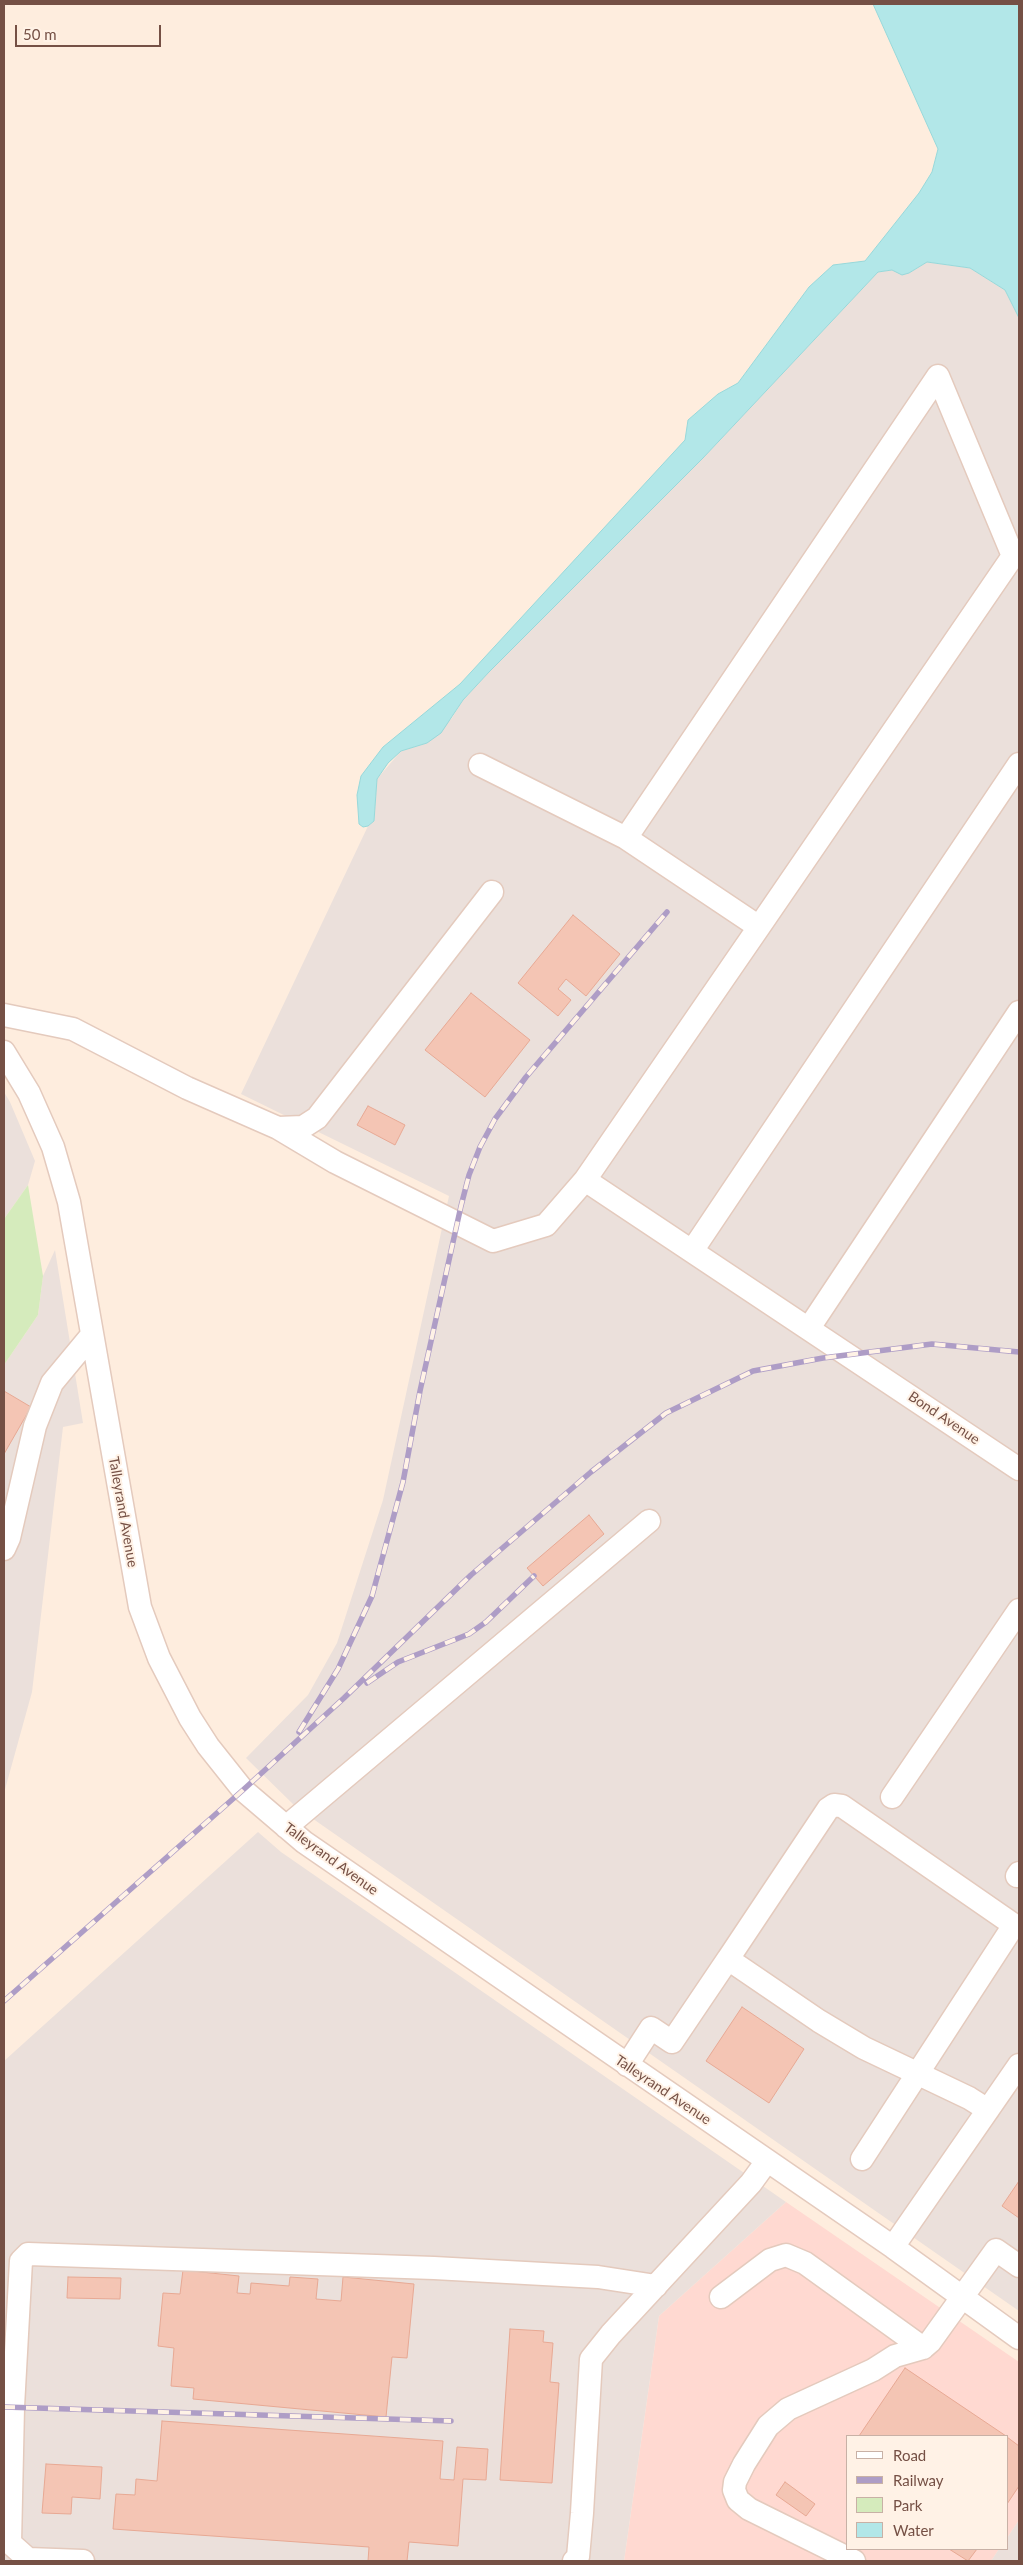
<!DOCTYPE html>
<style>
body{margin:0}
#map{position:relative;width:1023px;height:2565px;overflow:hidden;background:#feedde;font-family:Lato,sans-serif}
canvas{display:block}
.frame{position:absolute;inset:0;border:5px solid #755045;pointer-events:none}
.legend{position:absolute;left:846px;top:2435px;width:162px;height:115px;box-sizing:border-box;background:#fff2e6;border:1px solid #c8b1a6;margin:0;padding:6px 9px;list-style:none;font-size:15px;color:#755045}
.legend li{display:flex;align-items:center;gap:10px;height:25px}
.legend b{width:25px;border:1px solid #c8b1a6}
.scale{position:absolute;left:15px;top:25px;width:146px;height:22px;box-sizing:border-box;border:2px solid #755045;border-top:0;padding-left:6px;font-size:15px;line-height:18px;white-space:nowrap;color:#755045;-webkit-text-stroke:4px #fff2e6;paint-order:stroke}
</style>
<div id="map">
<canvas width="1023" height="2565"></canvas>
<div class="frame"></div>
<ul class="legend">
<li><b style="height:6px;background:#fff"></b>Road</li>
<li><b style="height:6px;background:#ae9dc6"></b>Railway</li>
<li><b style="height:14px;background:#d5ebbc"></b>Park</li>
<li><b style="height:14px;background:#b2e7e8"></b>Water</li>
</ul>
<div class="scale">50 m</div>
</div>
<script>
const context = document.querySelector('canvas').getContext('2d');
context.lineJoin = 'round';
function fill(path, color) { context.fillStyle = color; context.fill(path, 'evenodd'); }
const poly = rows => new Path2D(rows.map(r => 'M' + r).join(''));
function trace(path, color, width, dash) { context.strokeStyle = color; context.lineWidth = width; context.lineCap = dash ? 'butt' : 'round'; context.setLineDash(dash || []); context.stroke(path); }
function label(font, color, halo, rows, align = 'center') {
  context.font = font + ' Lato,sans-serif'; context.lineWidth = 4; context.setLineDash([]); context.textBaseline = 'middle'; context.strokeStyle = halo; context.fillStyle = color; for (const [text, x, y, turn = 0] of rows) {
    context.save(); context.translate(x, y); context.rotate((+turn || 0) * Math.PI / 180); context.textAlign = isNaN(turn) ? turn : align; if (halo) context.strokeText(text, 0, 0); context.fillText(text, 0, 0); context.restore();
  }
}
fill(poly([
 [786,2202,1019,2362,1019,2520,1007,2538,1007,2436,847,2436,847,2549,999,2549,991,2561,624,2561,659,2316]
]), '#ffd9d1');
fill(poly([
 [927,262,970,268,1005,290,1019,318,1019,2311,296,1807,246,1758,308,1695,337,1643,383,1500,449,1196,241,1094,368,826,374,821,377,779,401,751,427,743,452,718,463,700,489,672,703,458,878,272,892,270,909,273],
 [4,1092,10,1102,35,1161,28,1185,4,1219],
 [55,1250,83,1423,63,1427,32,1692,4,1793,4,1365,38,1315,43,1276],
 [258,1832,281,1852,786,2202,659,2316,624,2561,4,2561,4,2061],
 [1019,2520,1019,2561,991,2561,999,2549,1007,2549,1007,2538]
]), '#ebe0db');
fill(poly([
 [28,1185,43,1276,38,1315,4,1365,4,1219]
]), '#d5ebbc');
const water = poly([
 [873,4,1019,4,1019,318,1005,290,970,268,927,262,909,273,902,275,892,270,878,272,703,458,489,672,463,700,441,733,427,743,401,751,388,763,377,779,374,821,368,826,363,827,359,824,357,795,361,776,383,747,460,684,685,440,688,420,718,394,738,383,809,287,833,265,865,261,919,193,932,172,938,149,873,4]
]);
fill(water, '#b2e7e8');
trace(water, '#98d8da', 1);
const building = poly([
 [573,915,620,954,586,996,566,979,558,989,571,1000,558,1016,518,983,573,915],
 [471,993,530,1040,485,1097,425,1050,471,993],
 [368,1106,405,1125,395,1145,357,1125,368,1106],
 [4,1391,31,1407,4,1454,4,1391],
 [589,1515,604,1534,543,1586,527,1568,589,1515],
 [742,2007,804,2049,769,2103,706,2061,742,2007],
 [1019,2181,1019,2218,1002,2206,1019,2181],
 [183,2270,239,2276,237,2293,250,2294,251,2283,289,2286,290,2277,318,2279,316,2299,341,2301,343,2277,414,2284,407,2358,392,2357,386,2417,193,2399,194,2388,171,2386,174,2348,158,2346,163,2293,180,2294,183,2270],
 [68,2277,121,2278,120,2299,67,2298,68,2277],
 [510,2329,544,2331,543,2342,553,2343,550,2382,559,2383,552,2483,500,2480,510,2329],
 [905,2368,1006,2436,859,2436,905,2368],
 [162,2421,443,2441,440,2479,454,2480,457,2447,488,2449,486,2480,463,2479,458,2546,409,2542,407,2561,368,2561,369,2547,113,2529,116,2494,135,2495,136,2479,157,2481,162,2421],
 [1007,2437,1019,2446,1019,2486,1007,2504,1007,2437],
 [46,2464,102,2467,100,2499,72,2497,71,2514,42,2513,46,2464],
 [785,2482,815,2504,806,2516,776,2495,785,2482],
 [949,2549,977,2549,968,2561,949,2549]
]);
fill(building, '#f4c5b4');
trace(building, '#e8a994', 1);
const minor = poly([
 [480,765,626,838],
 [759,927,626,838,938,376,1013,556,759,927,585,1180,1019,1469],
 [4,1015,73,1029,187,1088,278,1128,303,1127,317,1118,492,892],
 [4,1052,29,1093,53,1147,69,1202,140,1607,159,1658,190,1718,208,1746,243,1790,304,1842,893,2247,1019,2338],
 [278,1128,335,1162,493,1241,546,1225,585,1180],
 [692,1251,1019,764],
 [809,1328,1019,1012],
 [4,1549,9,1538,35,1426,52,1383,91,1336],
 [892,1797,1019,1610],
 [286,1827,649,1521],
 [1017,1876,1019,1873],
 [728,1959,828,1809,834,1805,842,1806,1014,1925,862,2159],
 [627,2065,651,2028,672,2042,728,1959,819,2021,864,2048,969,2098,988,2110],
 [893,2247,1019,2065],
 [721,2297,770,2260,786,2255,805,2263,923,2348],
 [83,2561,28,2559,10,2543,13,2407,21,2261,28,2254,434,2268,598,2277,656,2286],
 [574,2561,578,2557,582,2513,591,2359,611,2334,751,2183,767,2161],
 [854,2561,749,2509,738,2500,734,2490,735,2482,744,2464,768,2426,788,2409,873,2370,895,2356,923,2348,930,2342,996,2250,1019,2266]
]);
trace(minor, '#e4cabd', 25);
trace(minor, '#fff', 22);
const rail = poly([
 [367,1683,398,1662,469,1634,486,1622,534,1576],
 [299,1732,338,1669,372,1596,403,1482,420,1391,461,1206,469,1175,480,1147,495,1119,526,1077,667,912],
 [4,2001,243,1790,344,1698,471,1575,591,1472,666,1413,753,1371,823,1358,932,1344,1019,1352],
 [4,2407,451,2421]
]);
trace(rail, '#ae9dc6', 5.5);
trace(rail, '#fff2e6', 4, [11]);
label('14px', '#755045', '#fff2e6', [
 ["Bond Avenue",944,1418,34],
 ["Talleyrand Avenue",123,1512,80],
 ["Talleyrand Avenue",331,1859,36],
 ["Talleyrand Avenue",663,2090,34]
]);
</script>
